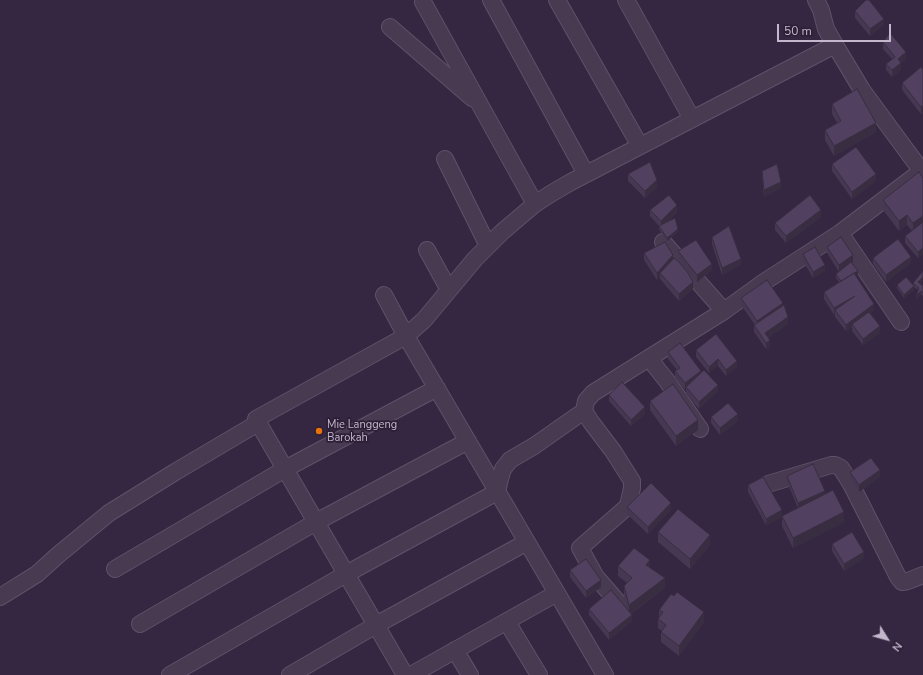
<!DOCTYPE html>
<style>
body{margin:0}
#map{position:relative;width:923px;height:675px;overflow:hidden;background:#352641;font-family:"Nunito Sans",sans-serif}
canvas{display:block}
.north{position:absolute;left:867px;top:619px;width:40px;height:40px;-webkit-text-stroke:3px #2c1f36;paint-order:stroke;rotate:127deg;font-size:11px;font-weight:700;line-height:16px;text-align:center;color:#c3b7cb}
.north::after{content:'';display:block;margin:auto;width:14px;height:18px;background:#c3b7cb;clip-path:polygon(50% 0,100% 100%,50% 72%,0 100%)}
.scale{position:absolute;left:777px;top:24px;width:114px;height:18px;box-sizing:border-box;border:2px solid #c3b7cb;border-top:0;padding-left:5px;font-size:12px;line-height:14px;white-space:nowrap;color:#c3b7cb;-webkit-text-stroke:3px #2c1f36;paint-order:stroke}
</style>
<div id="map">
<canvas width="923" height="675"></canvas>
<div class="north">N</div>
<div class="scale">50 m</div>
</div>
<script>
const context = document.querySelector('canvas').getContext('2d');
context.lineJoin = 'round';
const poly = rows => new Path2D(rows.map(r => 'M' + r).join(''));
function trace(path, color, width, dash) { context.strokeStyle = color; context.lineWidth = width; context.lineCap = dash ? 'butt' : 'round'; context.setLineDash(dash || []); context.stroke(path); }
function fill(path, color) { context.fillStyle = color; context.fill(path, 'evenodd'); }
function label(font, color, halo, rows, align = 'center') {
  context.font = font + ' "Nunito Sans",sans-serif'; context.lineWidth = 3.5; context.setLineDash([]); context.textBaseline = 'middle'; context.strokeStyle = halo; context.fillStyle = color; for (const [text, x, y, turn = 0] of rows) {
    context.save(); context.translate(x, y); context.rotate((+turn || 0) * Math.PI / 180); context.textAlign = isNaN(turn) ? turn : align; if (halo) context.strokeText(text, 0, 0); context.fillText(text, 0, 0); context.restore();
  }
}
const minor = poly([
 [491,0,586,174],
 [557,0,640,146],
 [626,0,692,119],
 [816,0,821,10,826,29,835,45,862,90,923,173],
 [423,2,535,204],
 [390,27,472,98],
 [445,159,488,246],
 [840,233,901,322],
 [663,242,724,311],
 [427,250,449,290],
 [384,295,406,336,605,675],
 [651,357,655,366,667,381,700,429],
 [768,484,831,465,835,465,841,468,851,484,898,577,902,582,908,581,923,575],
 [115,569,285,469,437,388],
 [0,597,37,574,58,555,109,513,175,472,258,423],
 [623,608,596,577,580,548,628,506,632,488,632,481,613,451,591,422,584,411,586,401,593,393,724,311,764,282,840,233,923,170],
 [507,622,539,675],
 [140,624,316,522,468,441],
 [455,650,470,675],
 [170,675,346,574,497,492,500,479,503,469,510,460,534,446,584,411],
 [290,675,376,625,527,542],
 [405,675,256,419,406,336,424,320,475,259,502,232,535,204,552,193,571,182,835,45],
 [411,675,557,593]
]);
trace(minor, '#5f5268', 18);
trace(minor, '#473a51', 16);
fill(poly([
 [855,11,884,25,870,36,855,18],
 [883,42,906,59,901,63,901,70,892,77,886,70,886,64,892,59,883,49],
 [923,65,923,113,921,114,902,90,902,83,923,70],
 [832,104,876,132,834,156,825,140,825,130,837,123,832,114],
 [832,164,876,181,852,199,832,171],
 [762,171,781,188,764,197,762,177],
 [628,174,657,187,645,198,628,181],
 [923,178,923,254,918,258,905,243,905,236,912,231,907,225,899,231,883,210,883,200],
 [650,210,677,212,668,221,678,232,667,241,659,229,659,226,650,216],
 [821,217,786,243,775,230,775,223],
 [712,237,741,265,722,275,712,244],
 [827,247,853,262,852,263,858,274,855,276,874,311,870,313,880,333,863,345,852,331,852,327,846,331,835,317,835,314,834,315,824,299,824,292,839,282,836,278,836,274,839,272,827,253],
 [678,251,712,270,697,282,678,258],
 [644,253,673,260,693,289,679,301,660,279,660,276,657,280,644,260],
 [803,254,825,271,813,278,803,261],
 [873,258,911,263,886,282,873,264],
 [923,271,923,280,920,284,923,286,923,296,921,294,916,299,918,290,914,287,914,290,904,298,897,288,897,285,913,285,913,283],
 [741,298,783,305,788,324,768,338,770,347,766,349,754,332,754,325,755,325,741,305],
 [696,350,737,367,726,376,718,366,709,373,696,357],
 [668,352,701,373,718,391,699,409,686,394,686,389,685,390,675,378,675,371,677,370,668,359],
 [609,395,645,414,631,426,609,401],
 [650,401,698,430,676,446,650,410],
 [711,417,738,421,720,435,711,423],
 [850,472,880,477,859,492,850,479],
 [787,476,825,494,844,522,793,548,782,526,782,516,798,508,787,482],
 [748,485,782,517,766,525,748,492],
 [627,507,671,510,648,534,627,514],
 [658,532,710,545,690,569,658,542],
 [832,544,864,558,844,571,832,551],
 [618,566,650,568,665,588,631,614,632,621,609,640,589,615,589,609,628,610,624,596,624,586,627,583,618,576],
 [570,570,601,587,586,598,570,577],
 [659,610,704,622,679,656,661,642,661,632,662,631,658,628,658,619,659,617]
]), '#463752');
fill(poly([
 [884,19,884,25,870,36,870,29],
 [906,52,906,59,901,63,901,70,892,77,892,70,898,59],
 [923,106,923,113,921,114,921,107],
 [876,123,876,132,834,156,834,146],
 [876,174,876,181,852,199,852,192],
 [657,180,657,187,645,198,645,191],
 [781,182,781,188,764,197,764,190],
 [677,205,677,212,661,228,661,221],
 [821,210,821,217,786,243,786,236],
 [907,215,907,225,899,231,899,221],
 [923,216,923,225,913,233,913,223],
 [678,229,678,232,667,241,667,238],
 [923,248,923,254,918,258,918,252],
 [673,255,673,262,660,273,660,276,657,280,657,273],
 [853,255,853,262,839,272,839,265],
 [911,257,911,263,886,282,886,275],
 [741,259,741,265,722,275,722,268],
 [712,264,712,270,697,282,697,275],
 [825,265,825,271,813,278,813,272],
 [858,271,858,274,842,286,842,283],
 [923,277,923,280,918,285,918,282],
 [693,282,693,289,679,301,679,294],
 [914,286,914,290,904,298,904,295],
 [921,291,921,294,916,299,916,296],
 [855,296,835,310,835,314,834,315,834,308],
 [783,303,783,310,757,328,757,321],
 [874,304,874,311,853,326,852,324,852,327,846,331,846,325],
 [788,317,788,324,765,340,765,333],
 [880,326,880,333,863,345,863,339],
 [770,340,770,347,766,349,766,343],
 [718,359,718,366,709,373,709,367],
 [737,361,737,367,726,376,726,370],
 [701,371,701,377,686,387,686,389,685,390,685,383],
 [718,385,718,391,699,409,699,402],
 [645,407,645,414,631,426,631,420],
 [738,414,738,421,720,435,720,428],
 [698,420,698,430,676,446,676,436],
 [880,470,880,477,859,492,859,485],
 [825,491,825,498,798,509,798,503],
 [671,503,671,510,648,534,648,527],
 [782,510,782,517,766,525,766,519],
 [844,512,844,522,793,548,793,538],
 [710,535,710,545,690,569,690,559],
 [864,552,864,558,844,571,844,564],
 [650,560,650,569,646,565],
 [665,578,665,588,629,615,629,605],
 [601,580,601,587,586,598,586,591],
 [704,612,704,622,679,656,679,646],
 [632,615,632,621,609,640,609,633]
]), '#392d42');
const building = poly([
 [866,0,869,0,884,19,870,29,855,11,866,0],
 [890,33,906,52,898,59,901,63,892,70,886,64,895,57,883,42,890,33],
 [921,67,923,70,923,106,921,107,902,83,921,67],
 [857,89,876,123,834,146,825,130,841,121,832,104,857,89],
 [856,147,876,174,852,192,832,164,856,147],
 [650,162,657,180,645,191,628,174,650,162],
 [777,164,781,182,764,190,762,171,777,164],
 [919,172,923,178,923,216,913,223,907,215,899,221,883,200,919,172],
 [669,195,677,205,661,221,650,210,669,195],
 [810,195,821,210,786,236,775,223,810,195],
 [675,218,678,229,667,238,659,226,675,218],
 [923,222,923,248,918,252,905,236,923,222],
 [729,226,741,259,722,268,712,237,729,226],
 [841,237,853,255,839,265,827,247,841,237],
 [898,239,911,257,886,275,873,258,898,239],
 [696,240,712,264,697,275,678,251,696,240],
 [665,242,673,255,657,273,644,253,665,242],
 [815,247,825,265,813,272,803,254,815,247],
 [674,258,679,262,688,273,693,282,679,294,660,273,674,258],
 [851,262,858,271,841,281,836,274,851,262],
 [923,271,923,277,918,282,923,286,923,293,921,291,916,296,919,288,913,283,923,271],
 [854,273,874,304,846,325,835,310,855,296,834,308,824,292,854,273],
 [906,277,914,286,904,295,897,285,906,277],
 [767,280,783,303,757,321,741,298,767,280],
 [784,305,788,317,765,333,770,340,766,343,754,325,784,305],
 [869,312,880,326,863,339,852,324,869,312],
 [716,334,737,361,726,370,718,359,709,367,696,350,716,334],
 [680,343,701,371,685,383,675,371,680,368,668,352,680,343],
 [704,370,718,385,699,402,686,387,704,370],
 [622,382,645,407,631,420,609,395,622,382],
 [673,384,698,420,676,436,650,401,673,384],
 [728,403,738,414,720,428,711,417,728,403],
 [871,458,880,470,859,485,850,472,871,458],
 [813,464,825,491,798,503,787,476,813,464],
 [763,477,782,510,766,519,748,485,763,477],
 [651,483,671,503,648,527,627,507,651,483],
 [833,490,844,512,793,538,782,516,833,490],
 [678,509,710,535,690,559,658,532,678,509],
 [852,532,864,552,844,564,832,544,852,532],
 [634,548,650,560,646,565,665,578,629,605,624,586,632,578,618,566,634,548],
 [586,559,601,580,586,591,570,570,586,559],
 [611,590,632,615,609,633,589,609,611,590],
 [677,592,704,612,679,646,661,632,666,625,658,619,663,612,659,610,671,594,674,596,677,592]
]);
fill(building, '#51405f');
trace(building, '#392d42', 1);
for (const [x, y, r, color] of [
 [319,431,4,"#e8710a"]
]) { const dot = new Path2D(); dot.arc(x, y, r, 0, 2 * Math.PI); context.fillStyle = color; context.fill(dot); trace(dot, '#2c1f36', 1.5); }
label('11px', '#c3b7cb', '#2c1f36', [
 ["Mie Langgeng",327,425],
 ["Barokah",327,438]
], 'left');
</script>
